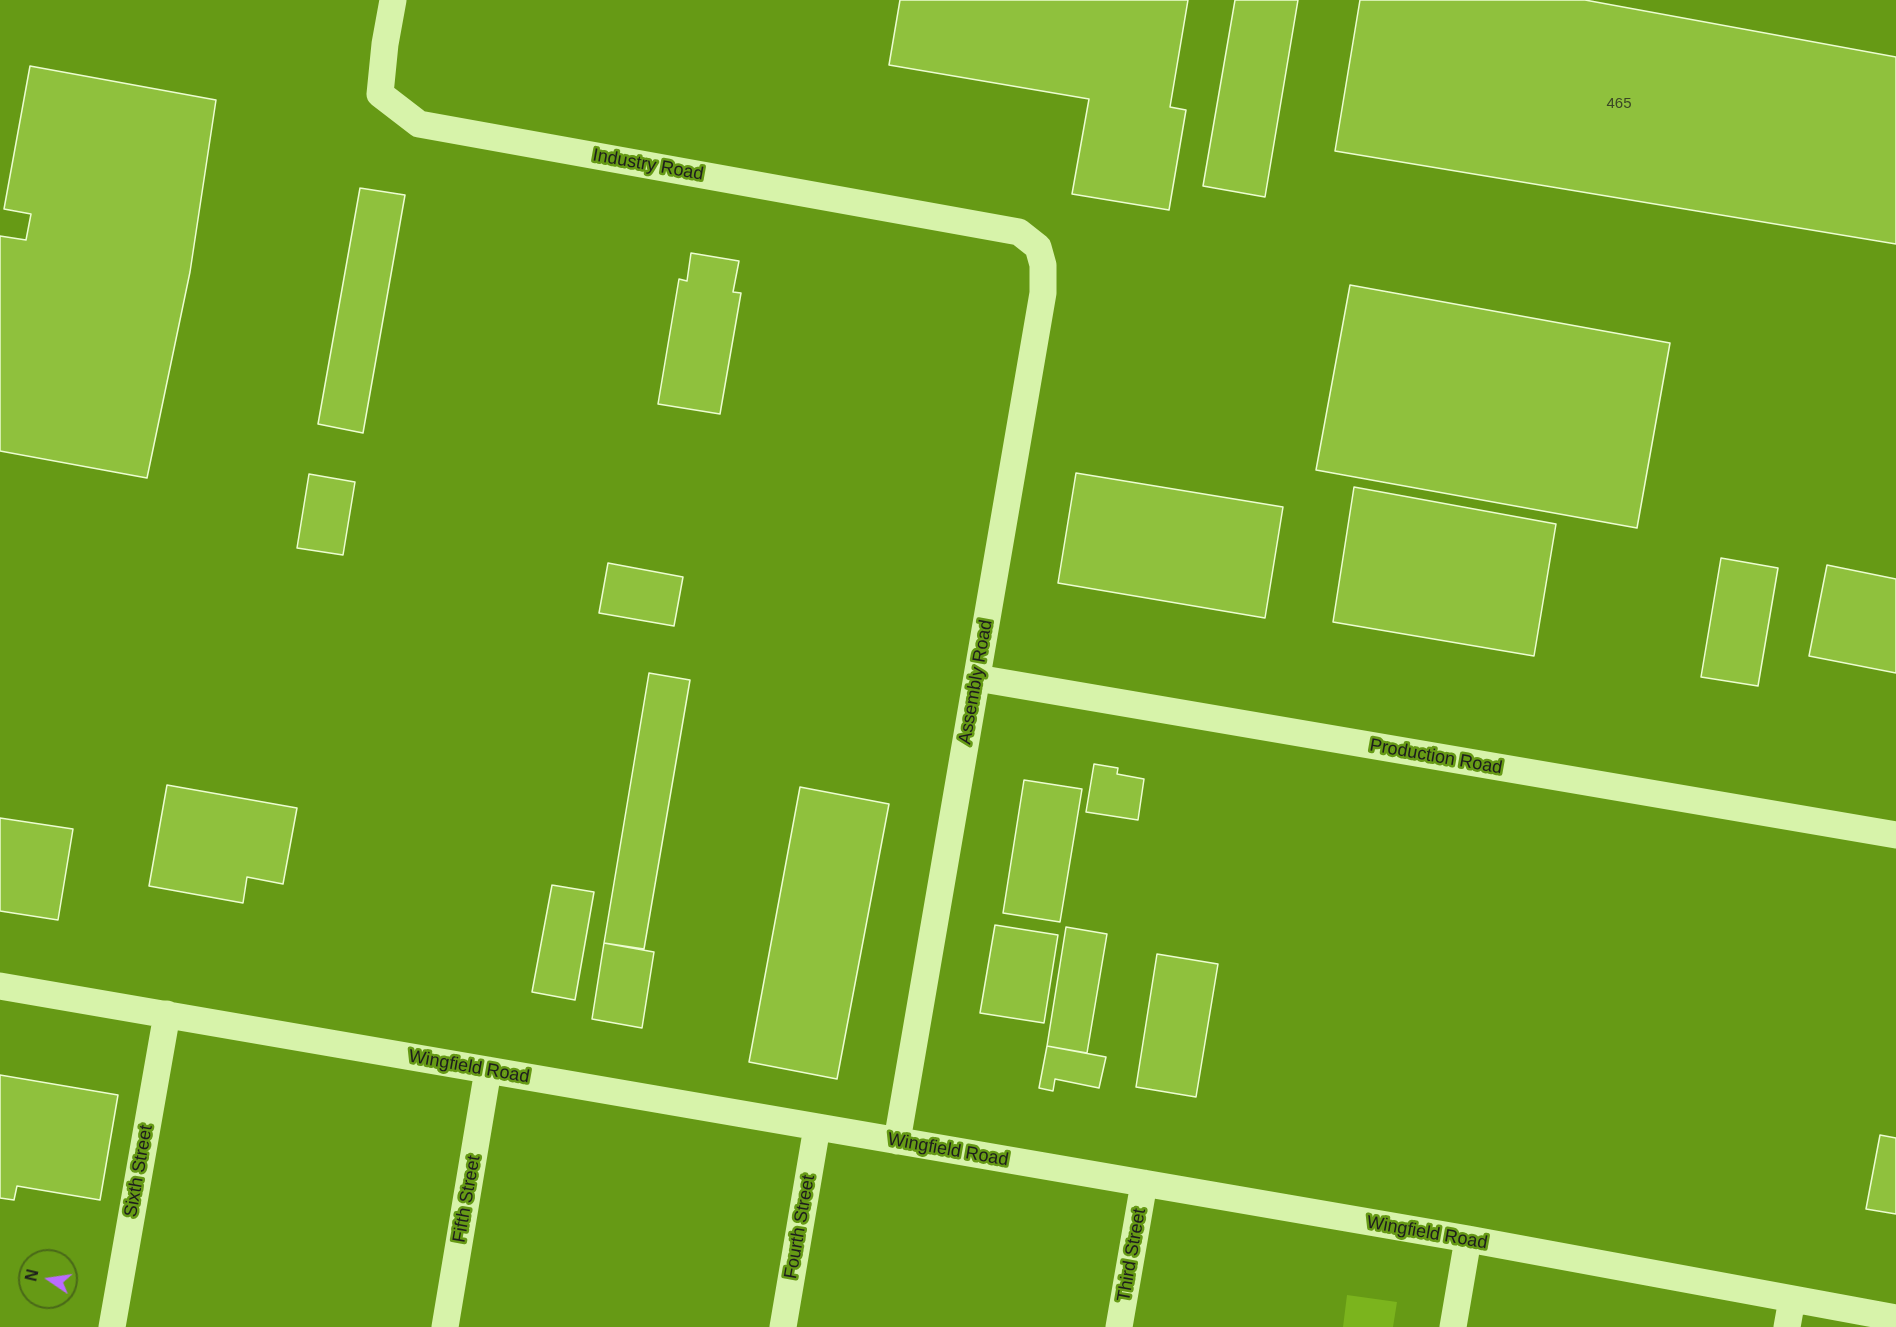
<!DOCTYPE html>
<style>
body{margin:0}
#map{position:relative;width:1896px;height:1327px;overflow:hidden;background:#669a15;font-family:Arial,sans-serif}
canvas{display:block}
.north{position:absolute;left:18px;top:1249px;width:60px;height:60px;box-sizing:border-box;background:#669a15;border:2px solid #496818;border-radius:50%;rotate:283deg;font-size:16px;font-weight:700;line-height:24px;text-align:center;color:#1d1d1d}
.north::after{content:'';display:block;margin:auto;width:21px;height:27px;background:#bb6bff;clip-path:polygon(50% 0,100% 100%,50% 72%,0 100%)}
</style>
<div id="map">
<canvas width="1896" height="1327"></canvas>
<div class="north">N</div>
</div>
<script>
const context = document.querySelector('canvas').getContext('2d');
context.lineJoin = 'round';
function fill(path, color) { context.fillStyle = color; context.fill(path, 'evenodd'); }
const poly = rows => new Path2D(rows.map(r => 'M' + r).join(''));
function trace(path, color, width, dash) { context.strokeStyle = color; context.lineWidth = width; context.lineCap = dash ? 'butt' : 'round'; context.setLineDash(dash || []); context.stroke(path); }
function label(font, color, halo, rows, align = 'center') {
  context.font = font + ' Arial,sans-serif'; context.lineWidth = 5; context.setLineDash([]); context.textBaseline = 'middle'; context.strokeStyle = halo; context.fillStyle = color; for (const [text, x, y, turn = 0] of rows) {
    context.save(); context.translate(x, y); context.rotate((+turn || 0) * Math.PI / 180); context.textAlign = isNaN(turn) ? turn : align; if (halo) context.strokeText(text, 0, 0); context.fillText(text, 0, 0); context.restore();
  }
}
fill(poly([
 [1347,1295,1397,1302,1393,1327,1343,1327]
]), '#7bb41d');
const building = poly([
 [900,0,1188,0,1170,107,1186,110,1169,210,1072,194,1089,99,889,65,900,0],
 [1235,0,1298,0,1265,197,1203,186,1235,0],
 [1360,0,1585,0,1896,57,1896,244,1335,151,1360,0],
 [30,66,216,100,190,272,147,478,0,451,0,236,26,240,31,214,4,209,30,66],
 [360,188,405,195,363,433,318,424,360,188],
 [691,253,739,261,733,292,741,293,720,414,658,404,679,279,687,281,691,253],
 [1350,285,1670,343,1637,528,1316,470,1350,285],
 [1076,473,1283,507,1265,618,1058,583,1076,473],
 [309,474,355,482,343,555,297,548,309,474],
 [1354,487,1556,524,1534,656,1333,622,1354,487],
 [1721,558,1778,568,1758,686,1701,677,1721,558],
 [608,563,683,577,674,626,599,613,608,563],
 [1827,565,1896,579,1896,673,1809,656,1827,565],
 [649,673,690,680,644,949,604,943,649,673],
 [1094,764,1118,768,1117,774,1144,779,1138,820,1086,812,1094,764],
 [1024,780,1082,789,1060,922,1003,913,1024,780],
 [167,785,297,808,283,884,247,877,243,903,149,886,167,785],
 [800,787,889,804,837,1079,749,1062,800,787],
 [0,818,73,829,58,920,0,911,0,818],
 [552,885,594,892,575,1000,532,992,552,885],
 [995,925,1058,935,1044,1023,980,1013,995,925],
 [1066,927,1107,934,1087,1053,1047,1046,1066,927],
 [604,943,654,952,642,1028,592,1019,604,943],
 [1157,954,1218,964,1196,1097,1136,1087,1157,954],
 [1047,1046,1106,1057,1099,1088,1055,1079,1053,1091,1039,1088,1047,1046],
 [0,1075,118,1095,100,1200,17,1186,14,1200,0,1198,0,1075],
 [1880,1135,1896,1138,1896,1214,1866,1209,1880,1135]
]);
fill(building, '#8fc13d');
trace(building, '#ecfdd1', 1.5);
trace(poly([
 [393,0,385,44,380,94,419,124,1019,232,1038,247,1043,265,1043,293,897,1141],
 [977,678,1896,835],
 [0,986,1468,1239,1896,1318],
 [112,1327,167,1014],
 [445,1327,488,1070],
 [783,1327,817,1127],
 [1119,1327,1144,1183],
 [1453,1327,1468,1239],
 [1787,1327,1792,1299]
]), '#d7f3aa', 27);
label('15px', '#3a4625', null, [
 ["465",1619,104]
]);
label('18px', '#1d1d1d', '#669a15', [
 ["Industry Road",648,165,10],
 ["Assembly Road",976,682,-80],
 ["Production Road",1436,757,10],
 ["Wingfield Road",469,1067,10],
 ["Wingfield Road",948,1150,10],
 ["Sixth Street",139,1171,-80],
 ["Fifth Street",467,1199,-80],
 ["Fourth Street",800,1227,-80],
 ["Wingfield Road",1427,1233,10],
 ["Third Street",1132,1255,-80]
]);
</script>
